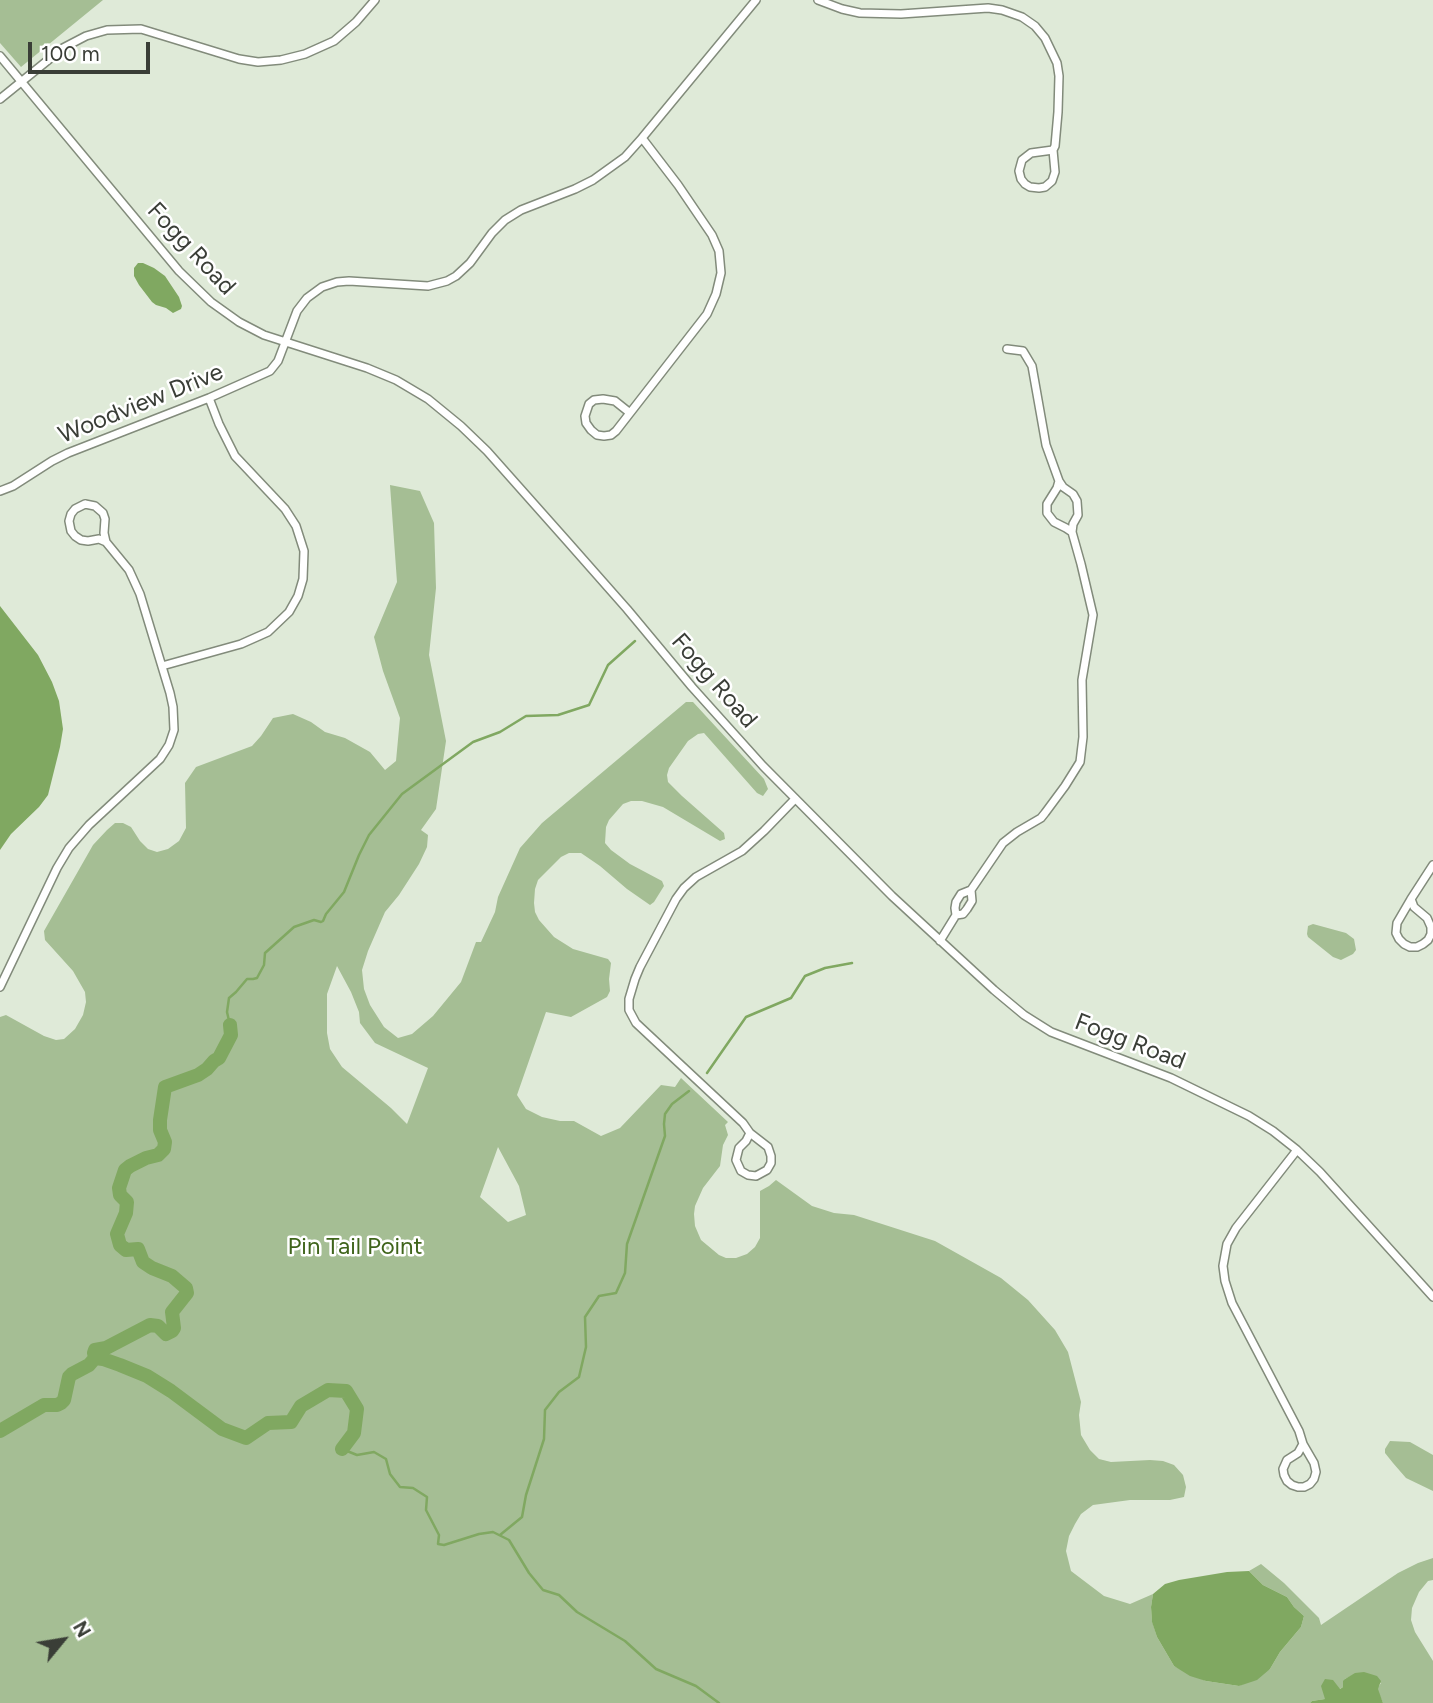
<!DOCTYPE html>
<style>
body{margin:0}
#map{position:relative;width:1433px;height:1703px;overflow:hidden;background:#dfead8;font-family:Figtree,sans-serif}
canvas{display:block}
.north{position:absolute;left:28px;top:1605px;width:70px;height:70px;-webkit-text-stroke:5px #fff;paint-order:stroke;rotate:60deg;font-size:19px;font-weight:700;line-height:28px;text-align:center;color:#3a3e37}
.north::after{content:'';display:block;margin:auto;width:24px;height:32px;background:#3a3e37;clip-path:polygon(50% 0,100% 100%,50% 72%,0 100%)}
.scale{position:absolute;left:28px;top:42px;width:122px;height:32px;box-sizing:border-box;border:4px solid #3a3e37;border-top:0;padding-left:9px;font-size:21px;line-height:24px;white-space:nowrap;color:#3a3e37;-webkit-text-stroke:5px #fff;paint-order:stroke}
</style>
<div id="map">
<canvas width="1433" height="1703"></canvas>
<div class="north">N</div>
<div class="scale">100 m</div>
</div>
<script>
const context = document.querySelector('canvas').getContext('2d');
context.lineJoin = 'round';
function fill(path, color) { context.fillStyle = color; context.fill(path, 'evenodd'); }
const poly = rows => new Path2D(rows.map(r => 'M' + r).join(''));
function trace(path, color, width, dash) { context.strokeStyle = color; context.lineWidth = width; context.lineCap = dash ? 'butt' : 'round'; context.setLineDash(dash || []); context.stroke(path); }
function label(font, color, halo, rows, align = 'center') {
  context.font = font + ' Figtree,sans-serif'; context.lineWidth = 5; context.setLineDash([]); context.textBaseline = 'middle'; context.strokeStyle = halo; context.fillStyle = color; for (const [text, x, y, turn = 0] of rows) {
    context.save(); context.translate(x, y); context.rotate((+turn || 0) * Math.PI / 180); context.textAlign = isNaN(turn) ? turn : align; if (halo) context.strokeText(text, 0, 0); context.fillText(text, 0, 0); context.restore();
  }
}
fill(poly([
 [0,0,103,0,21,67,0,43],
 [390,485,420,491,434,523,436,588,429,655,446,741,436,809,421,830,428,835,427,847,419,864,399,895,385,912,368,951,362,970,364,989,370,1005,384,1027,398,1038,412,1034,433,1016,461,982,476,942,481,942,495,912,498,897,520,848,542,823,686,702,693,702,764,779,768,789,763,796,757,793,704,733,698,734,688,741,669,768,667,775,668,782,682,796,724,833,725,839,720,841,663,807,642,801,631,801,623,804,609,820,606,827,605,843,611,850,630,864,662,881,664,886,654,902,650,905,627,889,600,866,581,853,569,853,561,857,538,880,535,889,534,903,535,912,539,920,554,937,573,949,608,959,611,963,609,979,610,991,607,997,571,1017,546,1012,517,1095,526,1109,542,1117,560,1121,574,1121,601,1136,620,1128,661,1085,675,1087,681,1078,728,1122,725,1125,728,1135,723,1145,720,1166,703,1188,695,1206,694,1214,695,1226,701,1240,719,1255,726,1258,736,1258,747,1254,755,1247,760,1238,760,1191,769,1186,776,1180,812,1206,834,1213,854,1215,935,1241,1001,1278,1028,1300,1055,1330,1068,1352,1081,1402,1079,1415,1081,1435,1090,1450,1099,1459,1111,1462,1150,1460,1163,1461,1174,1465,1183,1475,1186,1487,1184,1497,1170,1500,1130,1500,1093,1505,1081,1514,1075,1524,1069,1536,1066,1551,1071,1571,1104,1596,1130,1604,1153,1594,1151,1607,1152,1621,1157,1637,1174,1666,1206,1681,1239,1686,1270,1669,1280,1652,1301,1627,1304,1616,1294,1607,1287,1597,1263,1585,1249,1571,1261,1564,1284,1583,1319,1618,1321,1625,1398,1573,1418,1563,1433,1558,1433,1580,1428,1581,1419,1592,1412,1608,1411,1620,1415,1632,1433,1661,1433,1703,1383,1703,1377,1689,1381,1683,1353,1675,1345,1679,1343,1687,1325,1698,1325,1699,1312,1701,1310,1703,0,1703,0,1017,6,1015,44,1036,56,1040,64,1039,75,1029,83,1015,86,1002,85,992,73,971,45,940,44,931,93,845,107,830,115,823,123,823,131,827,140,841,148,849,157,852,168,849,179,841,186,828,185,783,196,767,252,746,261,736,273,718,293,714,311,722,325,732,345,738,370,752,385,770,396,761,400,718,383,671,374,637,397,582],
 [337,966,351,992,359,1012,360,1023,375,1043,428,1068,407,1124,391,1108,342,1067,330,1049,327,1033,327,994],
 [498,1147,519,1186,526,1215,508,1222,480,1197],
 [1313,924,1346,933,1354,939,1356,950,1353,954,1341,960,1333,957,1308,937,1307,934,1308,926],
 [1390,1441,1410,1442,1433,1455,1433,1491,1406,1478,1393,1463,1385,1453,1385,1449]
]), '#a5be94');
fill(poly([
 [138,263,143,263,154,268,165,276,179,297,182,306,181,309,173,313,166,308,156,305,152,302,139,285,134,276,134,268],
 [0,606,38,655,52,682,59,701,63,729,60,747,48,795,39,807,11,834,0,850],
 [1249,1571,1263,1585,1287,1597,1294,1607,1304,1616,1301,1627,1280,1652,1270,1669,1257,1680,1239,1686,1206,1681,1190,1676,1174,1666,1157,1637,1152,1622,1151,1607,1153,1594,1165,1584,1179,1580,1227,1572],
 [1364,1672,1377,1676,1381,1681,1378,1689,1383,1703,1310,1703,1312,1701,1325,1699,1321,1686,1325,1679,1333,1680,1340,1689,1343,1687,1343,1681,1345,1679,1355,1673]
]), '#80a861');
trace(poly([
 [230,1025,227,1012,229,998,236,992,247,979,253,979,257,978,264,965,265,953,294,927,314,920,321,922,323,921,326,914,344,892,359,855,369,835,402,794,473,742,500,732,526,716,558,715,589,705,608,665,635,641],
 [707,1073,746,1017,791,998,805,976,825,968,852,963],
 [342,1449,357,1455,374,1452,386,1459,390,1474,400,1487,413,1488,427,1497,426,1510,439,1535,438,1544,444,1545,479,1534,493,1532,509,1540,529,1573,543,1590,559,1595,577,1612,625,1641,656,1669,696,1686,719,1703],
 [500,1535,522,1517,526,1495,544,1439,545,1410,559,1392,579,1377,586,1347,585,1317,599,1296,616,1293,625,1273,627,1244,665,1136,664,1124,665,1114,672,1104,689,1091]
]), '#80a861', 2.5);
trace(poly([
 [95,1358,103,1359,120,1365,147,1376,171,1391,222,1429,246,1438,268,1423,291,1422,301,1406,328,1390,346,1391,357,1409,354,1433,342,1449],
 [0,1431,44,1405,57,1405,61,1403,64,1400,69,1377,72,1374,89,1365,95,1358,94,1353,95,1350,106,1348,150,1325,158,1326,166,1334,172,1331,174,1328,172,1312,187,1293,186,1288,172,1276,152,1268,143,1262,138,1249,126,1250,120,1245,117,1234,126,1213,127,1202,120,1195,119,1188,125,1170,130,1166,146,1158,158,1155,164,1149,165,1142,160,1130,160,1120,165,1087,198,1075,207,1069,214,1061,219,1058,231,1035,230,1025]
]), '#80a861', 14);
const street = poly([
 [818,0,842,9,860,13,901,14,988,8,1002,10,1022,17,1035,26,1045,38,1057,63,1059,76,1058,112,1055,146,1053,150],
 [0,56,179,271,211,302,239,322,264,335,367,368,396,380,428,399,461,426,487,451,567,541,627,609,692,687,763,766,892,896,994,990,1024,1015,1051,1032,1171,1078,1249,1116,1273,1131,1297,1150,1320,1172,1433,1297],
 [0,99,63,48,86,36,107,30,141,29,239,59,258,62,281,60,305,54,334,41,356,22,375,0],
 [1053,150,1055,172,1052,181,1045,187,1039,188,1030,187,1025,184,1021,179,1019,171,1022,160,1031,153,1053,150],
 [1007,349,1023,351,1032,366,1046,445,1059,481],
 [603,399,615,401,630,413,616,431,611,435,604,436,597,435,591,430,586,423,585,416,589,404,594,400,603,399],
 [630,413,707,314,716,294,721,273,719,251,712,235,678,185,642,138],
 [1059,481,1063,487,1073,494,1077,501,1078,515,1073,524,1072,532,1066,528,1054,522,1047,513,1047,504,1057,488,1059,481],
 [0,491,13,486,52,461,68,453,209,398,270,371,278,361,297,311,307,298,322,287,337,282,349,281,428,286,447,281,456,276,470,263,492,233,505,220,521,210,575,189,593,180,625,157,642,138,756,0],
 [85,504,95,506,103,513,105,519,104,533,106,542,99,539,88,541,81,540,75,536,71,531,69,521,71,514,75,509,85,504],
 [162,666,241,644,268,632,289,612,298,596,303,579,304,551,296,526,285,509,235,456,219,424,209,398],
 [971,890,972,901,967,909,963,914,956,915,955,908,956,902,961,894,971,890,1003,843,1017,832,1041,818,1045,813,1065,786,1080,762,1083,737,1082,680,1093,615,1081,564,1072,532],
 [1411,899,1414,907,1427,918,1431,927,1431,934,1428,940,1423,944,1417,947,1410,947,1404,944,1399,939,1396,933,1397,923,1411,899],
 [1411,899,1433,865],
 [940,941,956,915],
 [0,987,57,868,69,848,89,825,160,759,169,745,174,730,173,707,170,693,140,594,129,570,106,542],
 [750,1133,743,1123,636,1023,629,1010,629,999,635,979,640,967,676,899,684,888,696,877,742,851,764,831,795,799],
 [750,1133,768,1147,771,1156,771,1163,767,1170,756,1176,748,1175,741,1171,736,1160,739,1148,746,1141,750,1133],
 [1297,1150,1236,1228,1227,1244,1223,1266,1225,1281,1232,1303,1299,1431,1303,1444],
 [1303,1444,1314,1463,1316,1472,1314,1479,1310,1484,1304,1487,1298,1487,1292,1485,1287,1481,1284,1475,1283,1469,1287,1460,1298,1453,1303,1444]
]);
trace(street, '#828b7b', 10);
trace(street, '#fff', 7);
label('24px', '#3a3e37', '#fff', [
 ["Fogg Road",191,249,47],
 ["Woodview Drive",141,404,-22],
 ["Fogg Road",714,681,49],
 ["Fogg Road",1130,1042,21]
]);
label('24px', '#3f641b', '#fff', [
 ["Pin Tail Point",355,1247]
]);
</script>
